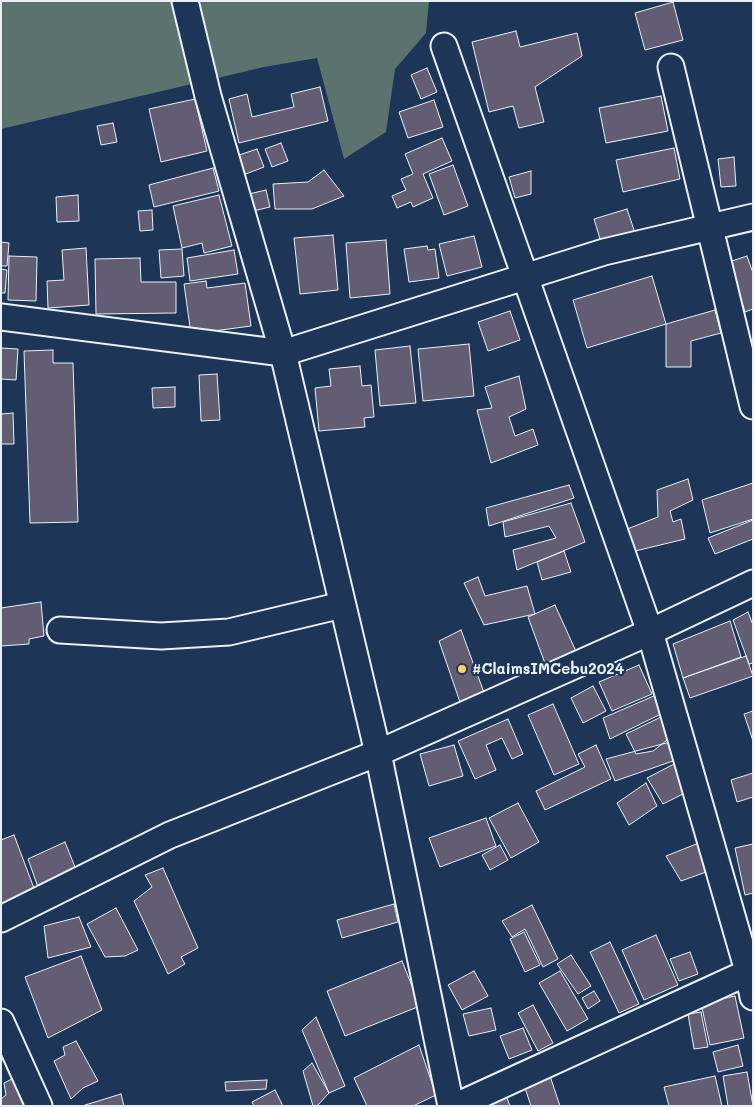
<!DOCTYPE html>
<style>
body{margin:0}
#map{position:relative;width:754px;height:1107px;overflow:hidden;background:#1d3557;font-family:Mali,sans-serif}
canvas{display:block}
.frame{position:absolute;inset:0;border:2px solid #e8f1f8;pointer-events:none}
</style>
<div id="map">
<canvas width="754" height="1107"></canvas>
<div class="frame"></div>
</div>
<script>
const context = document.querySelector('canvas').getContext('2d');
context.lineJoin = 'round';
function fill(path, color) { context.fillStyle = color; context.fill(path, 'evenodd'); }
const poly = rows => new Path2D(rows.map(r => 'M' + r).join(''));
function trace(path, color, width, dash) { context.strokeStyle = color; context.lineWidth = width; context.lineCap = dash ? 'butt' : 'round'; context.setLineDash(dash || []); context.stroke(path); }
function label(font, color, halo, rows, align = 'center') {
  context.font = font + ' Mali,sans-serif'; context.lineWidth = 4.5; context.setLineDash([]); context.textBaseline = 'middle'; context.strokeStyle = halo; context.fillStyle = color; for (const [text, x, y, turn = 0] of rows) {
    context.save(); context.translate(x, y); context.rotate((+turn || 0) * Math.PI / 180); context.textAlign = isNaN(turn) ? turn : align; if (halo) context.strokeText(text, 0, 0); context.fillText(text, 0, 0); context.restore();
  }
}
fill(poly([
 [1,1,429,1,426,33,395,69,386,132,344,159,317,58,264,67,1,129]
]), '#5b726e');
const building = poly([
 [673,2,683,40,645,50,635,13,673,2],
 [516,31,520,47,577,33,582,56,535,87,544,122,519,128,513,106,489,112,472,42,516,31],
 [427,68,437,92,421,99,411,75,427,68],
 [320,87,328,121,239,143,229,99,247,94,252,117,294,107,291,94,320,87],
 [661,96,668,131,606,143,599,108,661,96],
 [195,99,207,151,161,162,149,109,195,99],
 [434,100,443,127,408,138,399,112,434,100],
 [113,123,117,142,101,145,97,126,113,123],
 [442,138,452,161,423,174,433,198,413,207,411,202,397,208,392,196,406,190,401,179,413,174,405,154,442,138],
 [281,143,288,161,272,167,265,149,281,143],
 [674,148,680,179,623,192,616,160,674,148],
 [257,149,264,167,243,175,236,156,257,149],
 [734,157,736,186,721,187,718,159,734,157],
 [453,165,468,206,444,215,429,174,453,165],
 [213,168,219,191,154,207,149,185,213,168],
 [324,170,344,196,312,209,275,209,273,184,308,182,324,170],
 [531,171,531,194,515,198,509,177,531,171],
 [266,190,270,207,253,211,249,194,266,190],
 [78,195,79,221,57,222,56,197,78,195],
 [219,195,232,246,204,253,202,243,182,248,173,206,219,195],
 [627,209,638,242,604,252,594,219,627,209],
 [152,210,153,230,140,231,138,211,152,210],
 [333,235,338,290,300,294,294,238,333,235],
 [474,236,482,267,447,276,439,244,474,236],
 [386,240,390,294,350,298,346,243,386,240],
 [1,242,9,243,7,266,1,266,1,242],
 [427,246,428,250,435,249,439,278,409,282,404,249,427,246],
 [86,248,89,305,48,308,47,281,64,280,62,250,86,248],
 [182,249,184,276,161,278,159,250,182,249],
 [234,250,238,274,190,281,187,258,234,250],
 [9,256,37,257,36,301,8,300,9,256],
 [747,256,753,273,753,309,745,312,729,262,747,256],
 [140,258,141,282,176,282,176,313,96,314,95,259,140,258],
 [1,269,7,270,5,293,1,293,1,269],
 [652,276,666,324,587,348,573,300,652,276],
 [206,281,207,288,245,283,251,326,191,334,184,284,206,281],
 [715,310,721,333,691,341,691,367,666,367,666,324,715,310],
 [510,311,520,340,488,351,478,322,510,311],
 [469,344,474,396,423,401,418,349,469,344],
 [410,346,416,403,380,406,375,350,410,346],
 [1,348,18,349,16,380,1,379,1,348],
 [53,350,53,363,73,363,78,522,30,523,24,351,53,350],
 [360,366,362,386,371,385,374,417,364,418,365,427,319,431,315,388,331,386,329,369,360,366],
 [217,374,220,420,201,421,199,375,217,374],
 [519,376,526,409,509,417,515,436,533,429,538,445,491,463,477,410,492,408,485,387,519,376],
 [175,387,175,407,153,408,152,388,175,387],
 [13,413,14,444,1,444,1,414,13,413],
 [688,479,693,500,670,511,673,522,681,519,685,539,627,553,622,531,658,517,657,490,688,479],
 [753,483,753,519,710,533,702,500,753,483],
 [569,485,574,498,489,526,486,508,569,485],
 [571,503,585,542,517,570,513,550,556,538,549,526,505,537,503,522,571,503],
 [753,520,753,539,715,554,708,538,753,520],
 [564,551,571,572,542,580,537,562,564,551],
 [478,577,485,596,527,586,535,614,484,625,464,583,478,577],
 [41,602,44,636,29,639,29,644,1,646,1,608,41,602],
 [555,605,579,658,547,669,528,617,555,605],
 [748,612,753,625,753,663,749,664,733,620,748,612],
 [730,621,741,657,683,678,673,644,730,621],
 [461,630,486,698,462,708,439,641,461,630],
 [746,656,753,676,690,698,683,678,746,656],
 [639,665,652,694,612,711,599,682,639,665],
 [593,686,606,711,583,723,571,698,593,686],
 [656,695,663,713,610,739,603,718,656,695],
 [553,704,579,764,554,775,528,715,553,704],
 [753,711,753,741,744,714,753,711],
 [661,717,671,737,653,751,636,754,626,734,661,717],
 [508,719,523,754,512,759,502,738,486,745,496,770,475,779,458,741,508,719],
 [670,742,676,760,615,781,606,759,670,742],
 [454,745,463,776,429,786,420,754,454,745],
 [596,745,611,779,545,810,536,791,585,767,578,754,596,745],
 [676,763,689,791,663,804,647,778,676,763],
 [753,773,753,797,737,802,731,780,753,773],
 [646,783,657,806,629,825,617,803,646,783],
 [518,803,539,842,511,858,489,818,518,803],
 [486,818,496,846,440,867,429,838,486,818],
 [14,835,35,891,1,905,1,840,14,835],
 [65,842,77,872,39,890,28,859,65,842],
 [699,843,709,871,681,881,666,856,699,843],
 [753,844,753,893,745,895,735,848,753,844],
 [500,845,508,860,490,870,482,855,500,845],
 [163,868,198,948,181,957,185,964,168,974,134,901,152,887,145,875,163,868],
 [394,904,398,922,342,938,337,920,394,904],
 [532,905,558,959,543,967,525,929,512,937,502,921,532,905],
 [116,908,138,950,125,956,105,957,87,924,116,908],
 [79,917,91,947,48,958,44,926,79,917],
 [524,932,540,965,525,972,510,939,524,932],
 [656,935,678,985,644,1000,622,950,656,935],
 [610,942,639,1004,619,1013,590,952,610,942],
 [690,952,698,974,679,981,670,959,690,952],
 [571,955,591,986,578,994,557,964,571,955],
 [81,956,102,1010,48,1038,25,977,81,956],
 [402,961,420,1006,345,1036,327,991,402,961],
 [474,971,488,996,462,1010,448,985,474,971],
 [560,971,588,1019,567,1031,539,983,560,971],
 [594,991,600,1001,588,1009,582,998,594,991],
 [735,996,744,1038,710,1045,701,1003,735,996],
 [533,1005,553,1043,538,1051,518,1013,533,1005],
 [491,1008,496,1030,469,1036,463,1014,491,1008],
 [701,1012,708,1047,694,1049,688,1014,701,1012],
 [316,1017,345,1086,329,1093,302,1030,316,1017],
 [523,1028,532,1050,509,1059,500,1036,523,1028],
 [76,1041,98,1081,83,1088,71,1099,54,1061,65,1055,63,1047,76,1041],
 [419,1045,436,1095,413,1106,367,1106,354,1078,419,1045],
 [738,1045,743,1066,718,1072,713,1052,738,1045],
 [312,1063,329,1093,317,1106,313,1106,303,1071,312,1063],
 [747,1072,753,1106,728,1106,723,1076,747,1072],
 [549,1073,560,1106,531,1106,523,1082,549,1073],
 [715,1076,722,1106,669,1106,664,1087,715,1076],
 [14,1078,27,1106,1,1106,1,1099,6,1095,4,1083,14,1078],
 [267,1080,266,1089,226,1091,225,1082,267,1080],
 [275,1090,283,1106,254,1106,252,1102,275,1090],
 [504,1090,510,1106,466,1106,504,1090],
 [121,1094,124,1106,82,1106,121,1094]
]);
fill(building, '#625d72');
trace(building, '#e8f1f8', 1);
const street = poly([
 [185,1,208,96,283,353,378,753,451,1106],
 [444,46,650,632,748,971,753,997],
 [671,67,753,406],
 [1,317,283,353,604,252,753,217],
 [60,630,161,636,229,632,342,605],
 [1,919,170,835,378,753,650,632,753,583],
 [1,1022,39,1106],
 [456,1106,753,970]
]);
trace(street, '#e8f1f8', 29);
trace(street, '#1d3557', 25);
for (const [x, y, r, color] of [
 [462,669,5,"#ffd166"]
]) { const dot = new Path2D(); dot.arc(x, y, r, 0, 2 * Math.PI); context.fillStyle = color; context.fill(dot); trace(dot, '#1d3557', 2); }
label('bold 15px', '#e8f1f8', '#1d3557', [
 ["#ClaimsIMCebu2024",472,669]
], 'left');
</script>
